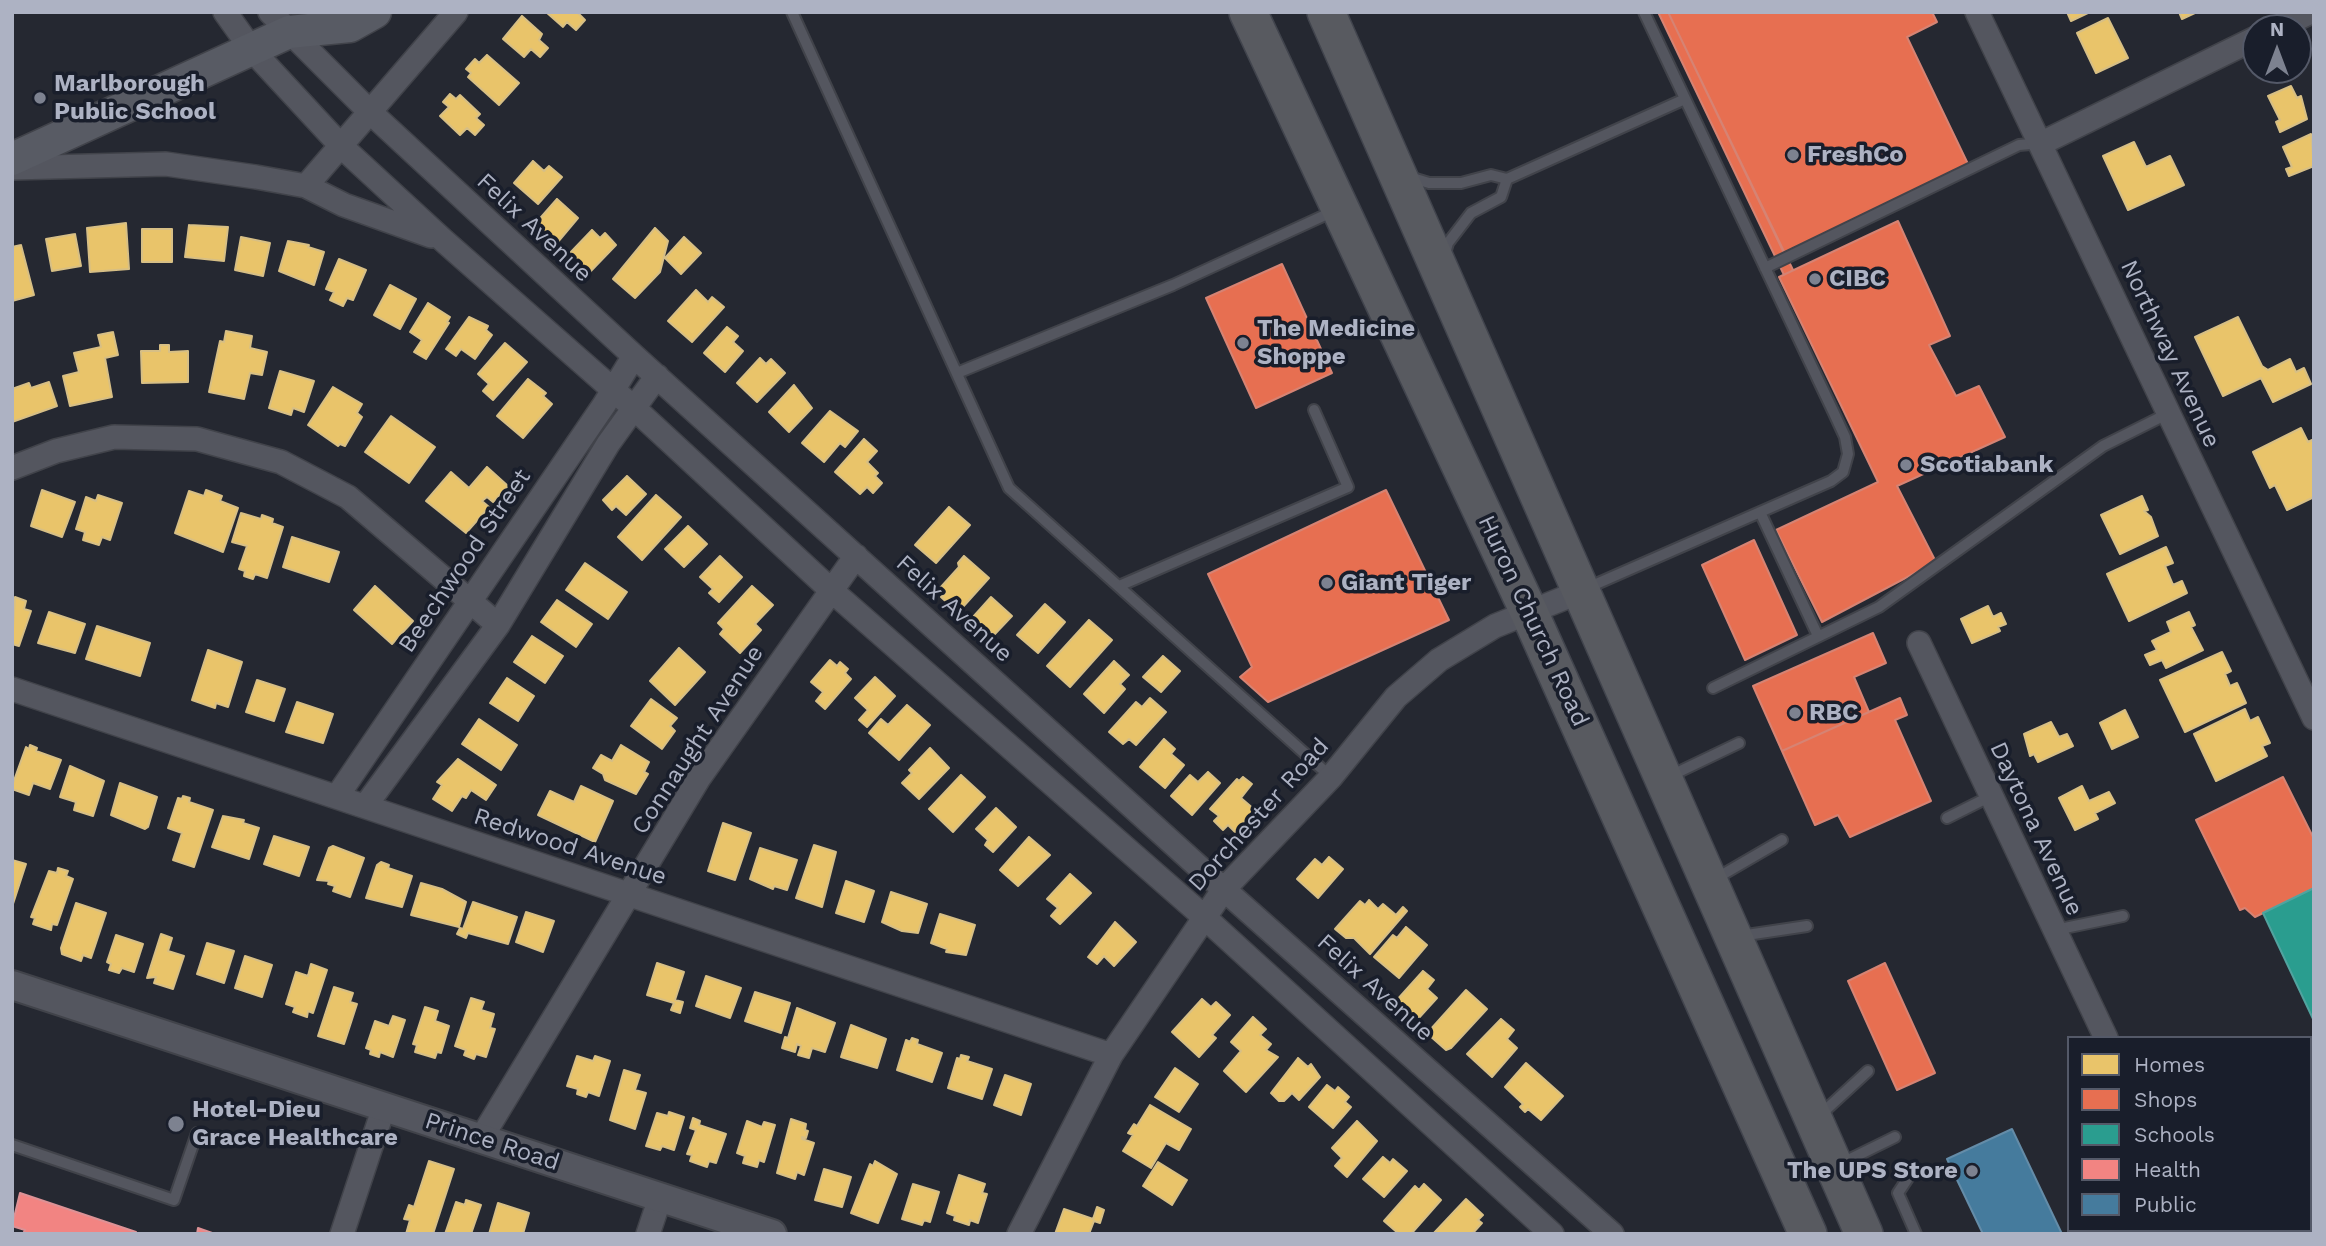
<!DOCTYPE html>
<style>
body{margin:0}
#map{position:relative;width:2326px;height:1246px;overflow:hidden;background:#252831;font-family:"Work Sans",sans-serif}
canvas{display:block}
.frame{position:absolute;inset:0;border:14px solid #adb2c3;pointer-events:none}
.legend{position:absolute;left:2067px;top:1036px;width:245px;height:196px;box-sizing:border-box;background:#191e2b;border:2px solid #545968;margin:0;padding:9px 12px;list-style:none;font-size:21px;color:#adb2c3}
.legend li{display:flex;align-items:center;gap:14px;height:35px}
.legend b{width:35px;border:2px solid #545968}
.north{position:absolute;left:2242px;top:14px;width:70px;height:70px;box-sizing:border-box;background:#191e2b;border:2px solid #545968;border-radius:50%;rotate:0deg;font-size:19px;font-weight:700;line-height:28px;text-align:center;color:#adb2c3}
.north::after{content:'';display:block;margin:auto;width:24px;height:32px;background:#7d8290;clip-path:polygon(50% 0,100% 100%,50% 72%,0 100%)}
</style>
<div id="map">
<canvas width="2326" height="1246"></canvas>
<div class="frame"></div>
<ul class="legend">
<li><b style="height:19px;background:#e9c46a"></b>Homes</li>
<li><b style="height:19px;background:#e76f51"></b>Shops</li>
<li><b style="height:19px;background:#2a9d8f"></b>Schools</li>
<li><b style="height:19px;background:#f28482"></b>Health</li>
<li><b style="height:19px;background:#457b9d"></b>Public</li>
</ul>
<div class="north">N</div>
</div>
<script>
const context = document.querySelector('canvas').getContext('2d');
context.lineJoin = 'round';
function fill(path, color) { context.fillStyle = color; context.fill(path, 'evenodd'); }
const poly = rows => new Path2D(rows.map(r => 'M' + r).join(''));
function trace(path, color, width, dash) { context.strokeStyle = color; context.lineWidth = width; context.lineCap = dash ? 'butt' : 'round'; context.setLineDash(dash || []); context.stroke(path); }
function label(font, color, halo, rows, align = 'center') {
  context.font = font + ' "Work Sans",sans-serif'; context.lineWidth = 7; context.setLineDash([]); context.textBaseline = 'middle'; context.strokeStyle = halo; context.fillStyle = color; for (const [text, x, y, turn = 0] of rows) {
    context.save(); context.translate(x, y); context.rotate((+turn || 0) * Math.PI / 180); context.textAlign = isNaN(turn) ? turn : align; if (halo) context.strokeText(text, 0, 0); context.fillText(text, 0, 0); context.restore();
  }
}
const homes = poly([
 [546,12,577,12,585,20,576,30,567,22,563,27,546,12],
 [2067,12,2090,12,2071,21,2067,12],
 [2179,12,2197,12,2182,19,2179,12],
 [522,16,542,34,539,40,548,48,540,57,531,49,524,57,503,39,522,16],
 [2108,18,2128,58,2096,73,2077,33,2108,18],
 [487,55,519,83,499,105,468,77,471,73,466,69,475,59,479,63,487,55],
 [2291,86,2297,98,2301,96,2307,119,2280,132,2276,122,2280,120,2268,96,2291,86],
 [450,94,456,99,460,95,480,114,476,118,484,125,475,135,467,128,460,135,440,116,449,107,443,102,450,94],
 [2311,134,2314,166,2289,176,2286,169,2292,167,2283,147,2311,134],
 [2134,142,2146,167,2170,156,2184,185,2128,210,2103,156,2134,142],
 [533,161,544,171,549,166,562,177,538,204,514,183,533,161],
 [557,199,578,218,557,243,535,224,557,199],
 [126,223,129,269,90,272,87,228,126,223],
 [189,225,228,227,224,261,185,257,189,225],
 [655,228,668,241,660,272,635,298,613,279,655,228],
 [142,229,172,229,172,262,142,262,142,229],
 [592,230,600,238,605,233,616,245,589,273,569,254,592,230],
 [75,234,81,266,52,271,46,239,75,234],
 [241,237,270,243,263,276,235,270,241,237],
 [684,237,701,253,681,274,665,258,684,237],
 [288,241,309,245,308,247,324,252,314,285,279,271,288,241],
 [21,245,34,295,12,301,12,247,21,245],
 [339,259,366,270,353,300,347,298,343,306,330,300,334,292,326,289,339,259],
 [390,285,416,299,400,329,374,315,390,285],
 [696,290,708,302,712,297,724,307,692,342,668,321,696,290],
 [428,303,450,317,447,322,449,323,426,359,414,352,422,340,410,332,428,303],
 [469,317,488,326,486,330,492,335,475,359,461,349,456,356,446,349,469,317],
 [2238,317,2262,366,2268,370,2290,359,2296,372,2304,368,2311,384,2273,402,2261,378,2223,396,2195,337,2238,317],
 [727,327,738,336,733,342,743,351,725,372,704,353,727,327],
 [226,331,252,336,250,348,267,352,262,375,250,373,244,399,209,392,220,341,224,342,226,331],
 [113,332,118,355,105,358,112,397,70,406,63,376,79,372,74,353,101,347,98,335,113,332],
 [505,343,527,362,493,400,483,391,489,384,478,374,505,343],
 [160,345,169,345,169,352,188,351,188,382,142,383,141,351,160,351,160,345],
 [760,358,766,364,771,359,785,373,757,402,737,383,760,358],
 [280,371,314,381,304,412,293,408,291,415,269,408,280,371],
 [528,379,546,393,543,396,552,404,523,438,497,416,528,379],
 [49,382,57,406,12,422,12,389,29,383,31,388,49,382],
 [794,385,812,408,789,432,769,412,794,385],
 [333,387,362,404,357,413,362,417,345,446,340,444,338,446,308,425,333,387],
 [830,411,858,431,845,447,840,443,824,462,802,443,830,411],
 [391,416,435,447,409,483,365,452,391,416],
 [2301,428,2308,442,2312,440,2314,443,2314,497,2287,510,2275,485,2270,488,2253,452,2301,428],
 [864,439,877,451,867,462,878,473,875,476,882,483,873,493,867,487,860,494,835,472,864,439],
 [487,467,508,486,493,502,487,497,482,501,489,507,466,533,426,501,451,472,469,488,487,467],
 [627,476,646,494,626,515,616,506,612,510,603,500,627,476],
 [42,490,75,502,62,537,31,526,42,490],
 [206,490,222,496,220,501,238,508,223,552,175,533,189,491,204,496,206,490],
 [98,495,122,503,110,540,102,537,99,545,83,540,85,532,76,529,86,497,96,501,98,495],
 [656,495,681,517,642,560,618,537,656,495],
 [2142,496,2148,510,2144,511,2151,517,2158,536,2120,554,2101,515,2142,496],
 [949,507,970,525,936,563,915,545,949,507],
 [241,513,261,519,262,515,273,519,272,523,283,527,267,578,255,574,253,579,244,576,245,571,239,569,247,546,232,542,241,513],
 [688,526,707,544,684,567,665,549,688,526],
 [292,537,339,552,329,582,283,567,292,537],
 [2166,547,2173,563,2165,566,2173,585,2182,581,2187,593,2129,621,2107,574,2166,547],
 [720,556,742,577,719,602,709,593,713,589,700,577,720,556],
 [964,556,989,578,962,608,958,604,954,609,941,597,945,593,940,588,959,567,958,563,964,556],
 [585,563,627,592,608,619,566,590,585,563],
 [375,586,413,621,392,644,354,610,375,586],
 [752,586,773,605,755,624,761,630,740,653,720,634,724,629,718,623,752,586],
 [15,597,26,601,24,609,31,611,19,646,12,644,15,597],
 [991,597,1012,616,994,635,973,617,991,597],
 [557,600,592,624,576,647,541,622,557,600],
 [1045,604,1065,622,1038,653,1017,635,1045,604],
 [1988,606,1993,617,2001,613,2006,624,1998,627,2000,631,1972,643,1961,619,1988,606],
 [49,612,85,624,75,653,38,643,49,612],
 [2189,612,2195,625,2191,627,2203,650,2166,668,2162,660,2150,665,2145,655,2157,650,2152,641,2171,632,2167,622,2189,612],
 [1089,620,1112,640,1070,687,1047,666,1089,620],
 [97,626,150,643,140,676,86,659,97,626],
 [532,636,563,656,545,683,514,662,532,636],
 [679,648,705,672,675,705,650,681,679,648],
 [208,650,242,662,228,707,216,703,215,708,192,700,208,650],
 [2222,652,2231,671,2225,674,2230,686,2237,683,2246,703,2185,732,2160,680,2222,652],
 [1163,656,1180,671,1161,692,1143,677,1163,656],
 [830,660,837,666,840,662,848,669,845,673,851,679,825,709,816,701,823,692,811,682,830,660],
 [1114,661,1129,675,1120,684,1125,689,1104,713,1084,694,1114,661],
 [875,677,895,696,867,727,859,720,868,710,855,698,875,677],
 [507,678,534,696,518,721,490,703,507,678],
 [257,680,285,689,274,721,246,712,257,680],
 [1150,698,1166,712,1136,745,1129,739,1123,744,1109,732,1136,702,1142,707,1150,698],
 [651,699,677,718,670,726,675,731,662,749,631,726,651,699],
 [297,702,333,714,323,743,286,732,297,702],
 [907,705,930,725,899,760,869,733,881,719,888,725,907,705],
 [2245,709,2250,721,2258,717,2270,743,2262,746,2267,756,2216,781,2194,734,2245,709],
 [2125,710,2138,737,2112,749,2100,723,2125,710],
 [479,719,517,745,501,770,462,744,479,719],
 [2051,722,2059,737,2067,734,2073,746,2038,762,2034,754,2030,756,2024,734,2051,722],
 [1164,739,1175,749,1171,754,1184,765,1165,788,1140,767,1164,739],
 [30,745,37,748,36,751,61,760,50,789,33,783,29,795,12,789,12,786,26,747,29,749,30,745],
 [621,745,649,762,644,772,648,774,636,794,605,780,603,774,593,768,601,755,612,761,621,745],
 [930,748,949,768,919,799,902,783,912,773,909,770,930,748],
 [458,759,496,785,486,800,471,790,466,798,462,796,452,811,433,799,442,785,437,782,458,759],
 [70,766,104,781,93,816,74,810,76,802,60,797,70,766],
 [1208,772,1220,783,1192,815,1171,796,1190,775,1198,782,1208,772],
 [961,775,985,797,953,832,929,809,961,775],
 [1243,777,1252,784,1241,798,1255,810,1235,832,1228,825,1223,830,1214,821,1219,816,1210,809,1237,779,1239,781,1243,777],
 [120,783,157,797,148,827,145,829,111,815,120,783],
 [581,786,613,801,595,842,538,815,550,791,574,802,581,786],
 [2082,786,2089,801,2109,792,2115,803,2095,813,2098,819,2075,830,2059,798,2082,786],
 [183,796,190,798,189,802,213,810,194,867,173,860,182,833,168,828,178,798,182,799,183,796],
 [996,808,1016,827,993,852,985,845,988,840,976,829,996,808],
 [223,816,244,820,243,823,259,828,249,859,212,847,223,816],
 [723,823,751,833,735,880,708,871,723,823],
 [274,836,309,847,299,876,264,864,274,836],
 [1029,837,1050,855,1018,886,1000,870,1029,837],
 [814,845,836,852,822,907,796,898,814,845],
 [333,846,364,858,350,897,333,891,335,886,328,884,329,881,317,880,329,848,333,846],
 [760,848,797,860,787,890,774,886,773,889,750,879,760,848],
 [1329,857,1343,869,1318,898,1297,879,1315,859,1322,865,1329,857],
 [12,860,26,864,12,907,12,860],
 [381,862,389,865,388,868,412,876,402,907,366,898,377,865,381,862],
 [58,868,68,871,66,876,73,879,57,925,52,924,51,930,33,924,35,918,31,917,49,871,57,873,58,868],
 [1070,874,1091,893,1060,924,1051,916,1058,908,1047,899,1070,874],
 [846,881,874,891,864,922,836,913,846,881],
 [421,883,442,889,466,902,459,927,411,915,421,883],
 [891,892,927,904,918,933,902,931,882,922,891,892],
 [1369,900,1378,909,1383,904,1396,915,1403,907,1407,911,1370,954,1354,938,1346,938,1335,929,1360,901,1365,905,1369,900],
 [473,902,517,917,508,944,468,933,466,938,457,934,460,928,463,929,473,902],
 [76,903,106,913,91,958,83,955,81,961,62,954,61,948,76,903],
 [526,912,554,921,543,952,516,942,526,912],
 [940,914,975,925,966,955,946,952,947,949,931,943,940,914],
 [1115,922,1136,942,1114,966,1104,956,1097,964,1088,957,1115,922],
 [1406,927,1427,945,1399,978,1374,957,1393,935,1397,938,1406,927],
 [161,934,172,938,168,951,184,956,173,989,154,983,156,977,147,978,161,934],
 [116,935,143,944,134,972,122,968,119,973,109,970,111,964,107,962,116,935],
 [207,943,234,951,224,983,197,974,207,943],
 [245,956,272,965,262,997,235,988,245,956],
 [657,963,684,972,675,1000,683,1002,680,1013,671,1010,674,1003,647,995,657,963],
 [311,964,327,970,313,1013,308,1011,307,1017,293,1012,295,1007,286,1004,296,972,308,976,311,964],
 [1423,971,1434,980,1427,989,1437,998,1417,1020,1414,1017,1412,1020,1397,1006,1399,1004,1396,1001,1423,971],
 [706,976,741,988,730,1018,696,1006,706,976],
 [334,987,353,993,350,1002,357,1004,344,1044,318,1036,334,987],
 [1466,990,1487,1009,1451,1048,1446,1050,1429,1035,1430,1030,1466,990],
 [755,992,790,1003,781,1033,745,1021,755,992],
 [471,998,484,1002,481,1010,494,1014,490,1028,495,1029,486,1057,476,1054,474,1059,464,1055,466,1050,455,1046,471,998],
 [1202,999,1211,1007,1216,1002,1230,1015,1212,1035,1216,1038,1199,1057,1172,1032,1202,999],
 [425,1007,438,1011,435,1021,449,1026,441,1053,437,1052,435,1058,415,1052,417,1045,413,1044,425,1007],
 [797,1008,835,1023,825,1052,812,1048,809,1058,798,1055,801,1046,797,1044,795,1052,782,1048,785,1037,788,1038,797,1008],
 [393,1016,405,1020,393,1057,380,1052,379,1057,370,1054,371,1050,366,1048,375,1021,389,1026,393,1016],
 [1253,1017,1266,1029,1260,1035,1271,1044,1266,1050,1278,1057,1246,1092,1224,1071,1241,1051,1231,1042,1253,1017],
 [1501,1019,1514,1030,1507,1039,1517,1048,1492,1077,1467,1054,1501,1019],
 [851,1025,886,1039,877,1068,841,1057,851,1025],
 [912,1038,918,1040,917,1044,942,1053,932,1082,897,1070,906,1040,910,1042,912,1038],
 [961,1055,969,1057,967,1061,992,1069,982,1099,948,1088,957,1058,960,1059,961,1055],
 [577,1056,593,1061,595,1056,610,1061,599,1096,588,1092,586,1097,577,1094,578,1089,567,1086,577,1056],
 [1298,1058,1308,1067,1311,1064,1320,1077,1299,1100,1292,1093,1284,1101,1279,1101,1271,1093,1298,1058],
 [1526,1063,1563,1096,1541,1120,1528,1109,1525,1112,1520,1107,1523,1104,1505,1087,1526,1063],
 [1175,1068,1198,1084,1179,1112,1155,1097,1175,1068],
 [624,1070,640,1075,635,1090,646,1093,635,1129,610,1120,624,1070],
 [1005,1075,1031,1084,1021,1115,994,1105,1005,1075],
 [1327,1085,1335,1091,1338,1087,1349,1097,1345,1102,1351,1107,1333,1128,1309,1107,1327,1085],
 [1150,1105,1191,1129,1179,1150,1166,1143,1151,1168,1123,1151,1133,1135,1128,1133,1134,1124,1137,1126,1150,1105],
 [669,1112,684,1117,674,1150,662,1146,660,1150,646,1146,657,1113,668,1116,669,1112],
 [693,1118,700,1121,699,1125,726,1134,716,1163,709,1161,707,1167,690,1161,692,1155,687,1154,696,1130,690,1128,693,1118],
 [791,1119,806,1124,805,1130,808,1131,806,1138,802,1137,802,1139,814,1143,804,1175,797,1172,795,1179,777,1173,791,1119],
 [747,1121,762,1127,764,1122,775,1125,764,1162,759,1160,757,1167,743,1163,745,1156,737,1153,747,1121],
 [1357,1121,1377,1141,1347,1177,1335,1166,1342,1158,1332,1148,1357,1121],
 [1383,1157,1390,1163,1393,1159,1407,1171,1384,1197,1363,1179,1383,1157],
 [429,1161,454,1169,433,1234,406,1234,410,1220,404,1219,409,1205,414,1207,429,1161],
 [875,1161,897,1174,878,1223,851,1213,870,1164,873,1166,875,1161],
 [1158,1162,1187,1180,1172,1205,1143,1186,1158,1162],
 [824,1169,851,1177,842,1207,815,1200,824,1169],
 [959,1175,985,1184,982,1193,987,1194,978,1223,970,1220,969,1225,954,1220,955,1216,947,1213,959,1175],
 [913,1184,939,1192,930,1222,924,1220,922,1225,902,1219,913,1184],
 [1424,1184,1441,1200,1411,1234,1399,1234,1384,1221,1415,1186,1419,1190,1424,1184],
 [1466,1199,1483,1215,1478,1220,1482,1223,1472,1234,1433,1234,1466,1199],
 [466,1200,481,1205,471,1234,445,1234,456,1202,465,1205,466,1200],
 [498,1203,529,1213,523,1234,489,1234,498,1203],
 [1097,1207,1104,1210,1100,1223,1094,1221,1089,1234,1055,1234,1064,1209,1093,1219,1097,1207]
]);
fill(homes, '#e9c46a');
trace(homes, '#d7bf85', 2);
const shops = poly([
 [1658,12,1668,12,1793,270,1784,275,1658,12],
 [1668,12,1932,12,1937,22,1907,37,1968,164,1784,253,1668,12],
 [1898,221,1950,336,1929,345,1956,396,1979,386,2005,437,1897,486,1936,562,1822,622,1776,530,1878,482,1779,277,1898,221],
 [1282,264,1332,373,1256,408,1206,298,1282,264],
 [1386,490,1449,620,1268,702,1240,677,1252,667,1208,574,1386,490],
 [1754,540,1797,635,1745,660,1702,565,1754,540],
 [1873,633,1886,663,1854,677,1869,712,1782,751,1753,686,1873,633],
 [1900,698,1907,715,1895,720,1931,801,1850,837,1838,815,1815,825,1782,751,1900,698],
 [2283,777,2314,839,2314,888,2255,917,2245,908,2240,910,2196,820,2283,777],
 [1885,963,1935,1073,1897,1090,1848,981,1885,963]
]);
fill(shops, '#e76f51');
trace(shops, '#d68373', 2);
const schools = poly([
 [2314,888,2314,1021,2263,913,2314,888]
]);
fill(schools, '#2a9d8f');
trace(schools, '#51a39f', 2);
const health = poly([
 [20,1193,136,1232,136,1234,23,1234,25,1230,12,1226,20,1193],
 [198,1228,215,1234,197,1234,198,1228]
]);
fill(health, '#f28482');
trace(health, '#dd9296', 2);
const public = poly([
 [2012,1129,2062,1234,1983,1234,1947,1159,2012,1129]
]);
fill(public, '#457b9d');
trace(public, '#648ca8', 2);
const service = poly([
 [792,12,1009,488,1331,777],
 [1406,176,1429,183,1461,183,1491,175,1507,179,1685,99],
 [1444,257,1448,243,1471,213,1501,197,1507,179],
 [1765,268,2019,145,2042,143],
 [957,373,1173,285,1334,211],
 [1760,512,1818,636],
 [1119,586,1348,487,1314,410],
 [1587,588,1831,481,1843,472,1848,454,1845,437,1833,411,1644,12],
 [1713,688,1879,607,2103,446,2169,413],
 [1668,777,1739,743],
 [1947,818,1991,796],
 [1715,879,1782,840],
 [2055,930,2123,916],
 [1740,936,1807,926],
 [2312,1110,2314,1114],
 [1819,1116,1868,1071],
 [12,1145,174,1200,197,1133],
 [1838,1165,1895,1137],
 [1912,1172,1898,1193,1916,1234]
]);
const minor = poly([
 [225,12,252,50,342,147,444,241,635,409,832,591,1203,916,1552,1234],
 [270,12,370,112,634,356,1210,877,1612,1234],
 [1977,12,2314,718],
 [2278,28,2311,12],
 [2042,143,2256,38],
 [12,168,166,164,256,177,306,186,344,205,431,236],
 [306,186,456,12],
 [12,468,56,451,114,437,197,439,281,462,348,497,498,625],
 [1919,643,2106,1038],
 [12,689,1111,1055],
 [338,795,604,405,634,356],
 [366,805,498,625,608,444,657,376],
 [482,1137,699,778,856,556],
 [2310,1196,2314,1194],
 [2199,1230,2201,1234],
 [342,1234,384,1107],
 [648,1234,660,1198],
 [1019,1234,1111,1055,1224,889,1331,777,1396,697,1439,660,1495,626,1582,591],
 [2232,1234,2239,1230]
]);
const tertiary = poly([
 [12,985,772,1234]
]);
const secondary = poly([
 [12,159,289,32,350,26,375,12]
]);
const trunk = poly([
 [1248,12,1529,612,1808,1234],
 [1326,12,1864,1234]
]);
trace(service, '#41434a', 14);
trace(minor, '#41434a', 26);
trace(tertiary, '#41434a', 32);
trace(secondary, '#41434a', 35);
trace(trunk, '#41444d', 40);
trace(service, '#54565f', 10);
trace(minor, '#54565f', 23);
trace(tertiary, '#54565f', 28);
trace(secondary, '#585b64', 32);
trace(trunk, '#585a60', 37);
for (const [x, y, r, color] of [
 [40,98,7,"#7d8290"],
 [1793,155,7,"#7d8290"],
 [1815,279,7,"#7d8290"],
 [1243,343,7,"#7d8290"],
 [1906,465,7,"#7d8290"],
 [1327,583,7,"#7d8290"],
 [1795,713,7,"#7d8290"],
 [176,1124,9,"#7d8290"],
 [1972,1171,7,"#7d8290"]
]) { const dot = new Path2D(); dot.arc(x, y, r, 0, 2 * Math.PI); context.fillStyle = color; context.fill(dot); trace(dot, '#191e2b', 2.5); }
label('bold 24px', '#adb2c3', '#191e2b', [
 ["Marlborough",54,84],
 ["Public School",54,112],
 ["FreshCo",1807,155],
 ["CIBC",1829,279],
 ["The Medicine",1257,329],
 ["Shoppe",1257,357],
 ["Scotiabank",1920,465],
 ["Giant Tiger",1341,583],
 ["RBC",1809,713],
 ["Hotel-Dieu",192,1110],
 ["Grace Healthcare",192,1138],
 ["The UPS Store",1958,1171,"right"]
], 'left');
label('24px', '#adb2c3', '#191e2b', [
 ["Felix Avenue",534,228,43],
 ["Northway Avenue",2170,354,65],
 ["Beechwood Street",465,561,-56],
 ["Felix Avenue",954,609,42],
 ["Huron Church Road",1533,621,65],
 ["Connaught Avenue",698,740,-57],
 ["Dorchester Road",1259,815,-48],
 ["Daytona Avenue",2036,829,65],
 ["Redwood Avenue",570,847,18],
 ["Felix Avenue",1375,988,42],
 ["Prince Road",492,1142,18]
]);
</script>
